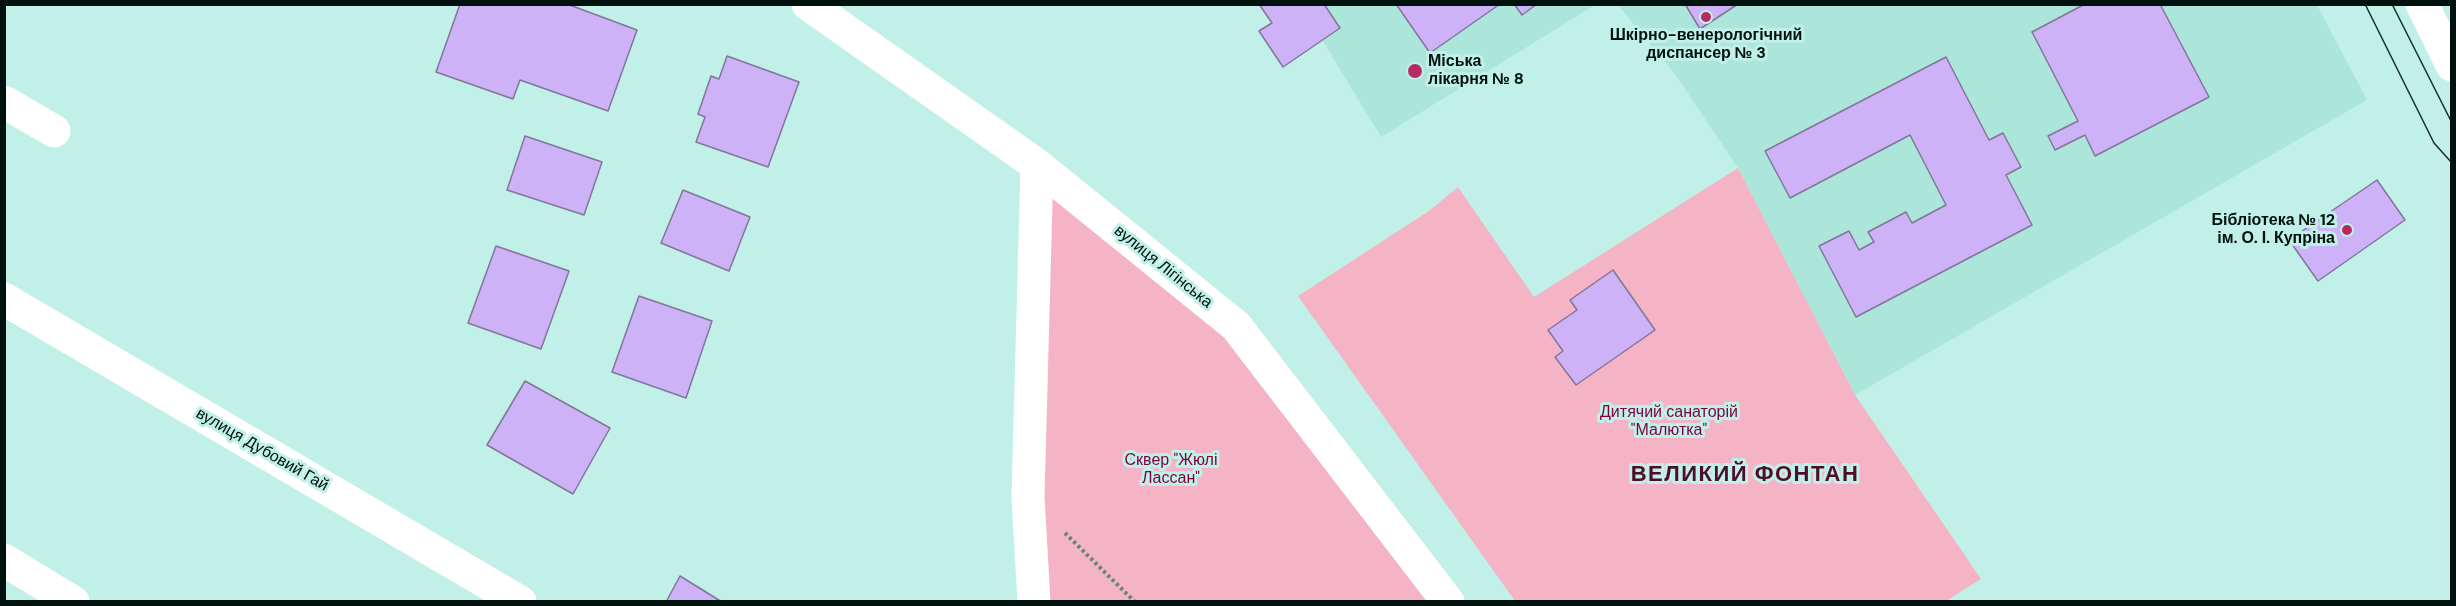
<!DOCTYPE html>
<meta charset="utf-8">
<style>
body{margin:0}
#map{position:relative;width:2456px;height:606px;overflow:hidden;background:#c0f0e7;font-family:"DM Sans",sans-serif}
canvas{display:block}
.frame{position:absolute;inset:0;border:6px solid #01110e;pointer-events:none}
</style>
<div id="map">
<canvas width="2456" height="606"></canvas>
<div class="frame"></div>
</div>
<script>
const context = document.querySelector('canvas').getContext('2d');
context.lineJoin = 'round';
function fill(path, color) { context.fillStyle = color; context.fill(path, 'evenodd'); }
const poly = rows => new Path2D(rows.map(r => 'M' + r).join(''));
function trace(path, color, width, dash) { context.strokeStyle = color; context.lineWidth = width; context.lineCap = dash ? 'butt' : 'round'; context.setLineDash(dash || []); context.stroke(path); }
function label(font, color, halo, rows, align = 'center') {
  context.font = font + ' "DM Sans",sans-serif'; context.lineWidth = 6; context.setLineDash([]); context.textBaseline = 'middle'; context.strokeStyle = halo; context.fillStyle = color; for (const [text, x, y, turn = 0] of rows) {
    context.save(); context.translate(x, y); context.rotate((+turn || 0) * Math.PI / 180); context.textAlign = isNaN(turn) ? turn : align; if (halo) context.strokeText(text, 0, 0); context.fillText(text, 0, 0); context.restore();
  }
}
fill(poly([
 [1301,5,1595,5,1381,137],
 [1618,5,2317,5,2367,100,1855,395,1738,168,1675,74]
]), '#ace6db');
fill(poly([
 [1738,168,1855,395,1981,579,1946,601,1515,601,1298,296,1429,211,1458,187,1534,297],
 [1034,172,1231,331,1436,601,1042,601]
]), '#f4b4c5');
const building = poly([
 [460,4,567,4,637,30,608,111,520,80,513,99,436,72,460,4],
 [1259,4,1324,4,1340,28,1283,67,1259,31,1272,23,1259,4],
 [1396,4,1500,4,1430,53,1396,4],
 [1514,4,1537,4,1522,15,1514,4],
 [1685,4,1738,4,1700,29,1685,4],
 [2085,4,2163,4,2161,6,2209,97,2095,156,2085,135,2055,150,2048,136,2078,121,2032,32,2085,4],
 [727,56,799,82,768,167,696,142,705,117,698,114,711,76,719,79,727,56],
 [1946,57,1989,140,2003,133,2021,167,2006,175,2032,225,1856,317,1819,246,1849,231,1859,250,1874,242,1868,232,1906,212,1912,223,1946,205,1910,135,1790,198,1765,151,1946,57],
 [525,136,602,162,584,215,507,190,525,136],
 [2377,180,2405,220,2318,281,2289,240,2377,180],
 [683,190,750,217,729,271,661,243,683,190],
 [496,246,569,271,541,349,468,323,496,246],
 [1613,270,1655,330,1576,385,1555,357,1563,351,1548,330,1577,310,1570,300,1613,270],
 [639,296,712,321,686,398,612,372,639,296],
 [525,381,610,428,573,494,487,445,525,381],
 [680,576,722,602,666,602,680,576]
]);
fill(building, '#cdb2f8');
trace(building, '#827697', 1.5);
trace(poly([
 [1065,533,1135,602]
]), '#63837d', 4, [3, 3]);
trace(poly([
 [808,4,1037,165,1236,326,1448,602],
 [2422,4,2452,65],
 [4,102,54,131],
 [4,299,520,602],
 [4,560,73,602],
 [1034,602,1028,497,1037,165]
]), '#fff', 33);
trace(poly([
 [2365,4,2434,143,2452,163],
 [2392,4,2452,123]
]), '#182b28', 1.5);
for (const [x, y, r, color] of [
 [1706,17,6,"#b72b63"],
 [1415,71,8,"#b72b63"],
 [2347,230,6,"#b72b63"]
]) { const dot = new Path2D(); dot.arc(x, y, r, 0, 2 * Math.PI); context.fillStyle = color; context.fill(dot); trace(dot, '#c0f0e7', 2); }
label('bold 16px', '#01110e', '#c0f0e7', [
 ["Шкірно-венерологічний",1706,36],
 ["диспансер № 3",1706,54],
 ["Міська",1428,62,"left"],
 ["лікарня № 8",1428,80,"left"],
 ["Бібліотека № 12",2335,221,"right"],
 ["ім. О. І. Купріна",2335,239,"right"]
]);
label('16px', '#01110e', '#c0f0e7', [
 ["вулиця Лігінська",1163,267,39],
 ["вулиця Дубовий Гай",262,450,30]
]);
label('16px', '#7f013e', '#c0f0e7', [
 ["Дитячий санаторій",1669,413],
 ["\"Малютка\"",1669,431],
 ["Сквер \"Жюлі",1171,461],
 ["Лассан\"",1171,479]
]);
context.letterSpacing = '1.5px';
label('bold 22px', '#500d28', '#c0f0e7', [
 ["ВЕЛИКИЙ ФОНТАН",1745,475]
]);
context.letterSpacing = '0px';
</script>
